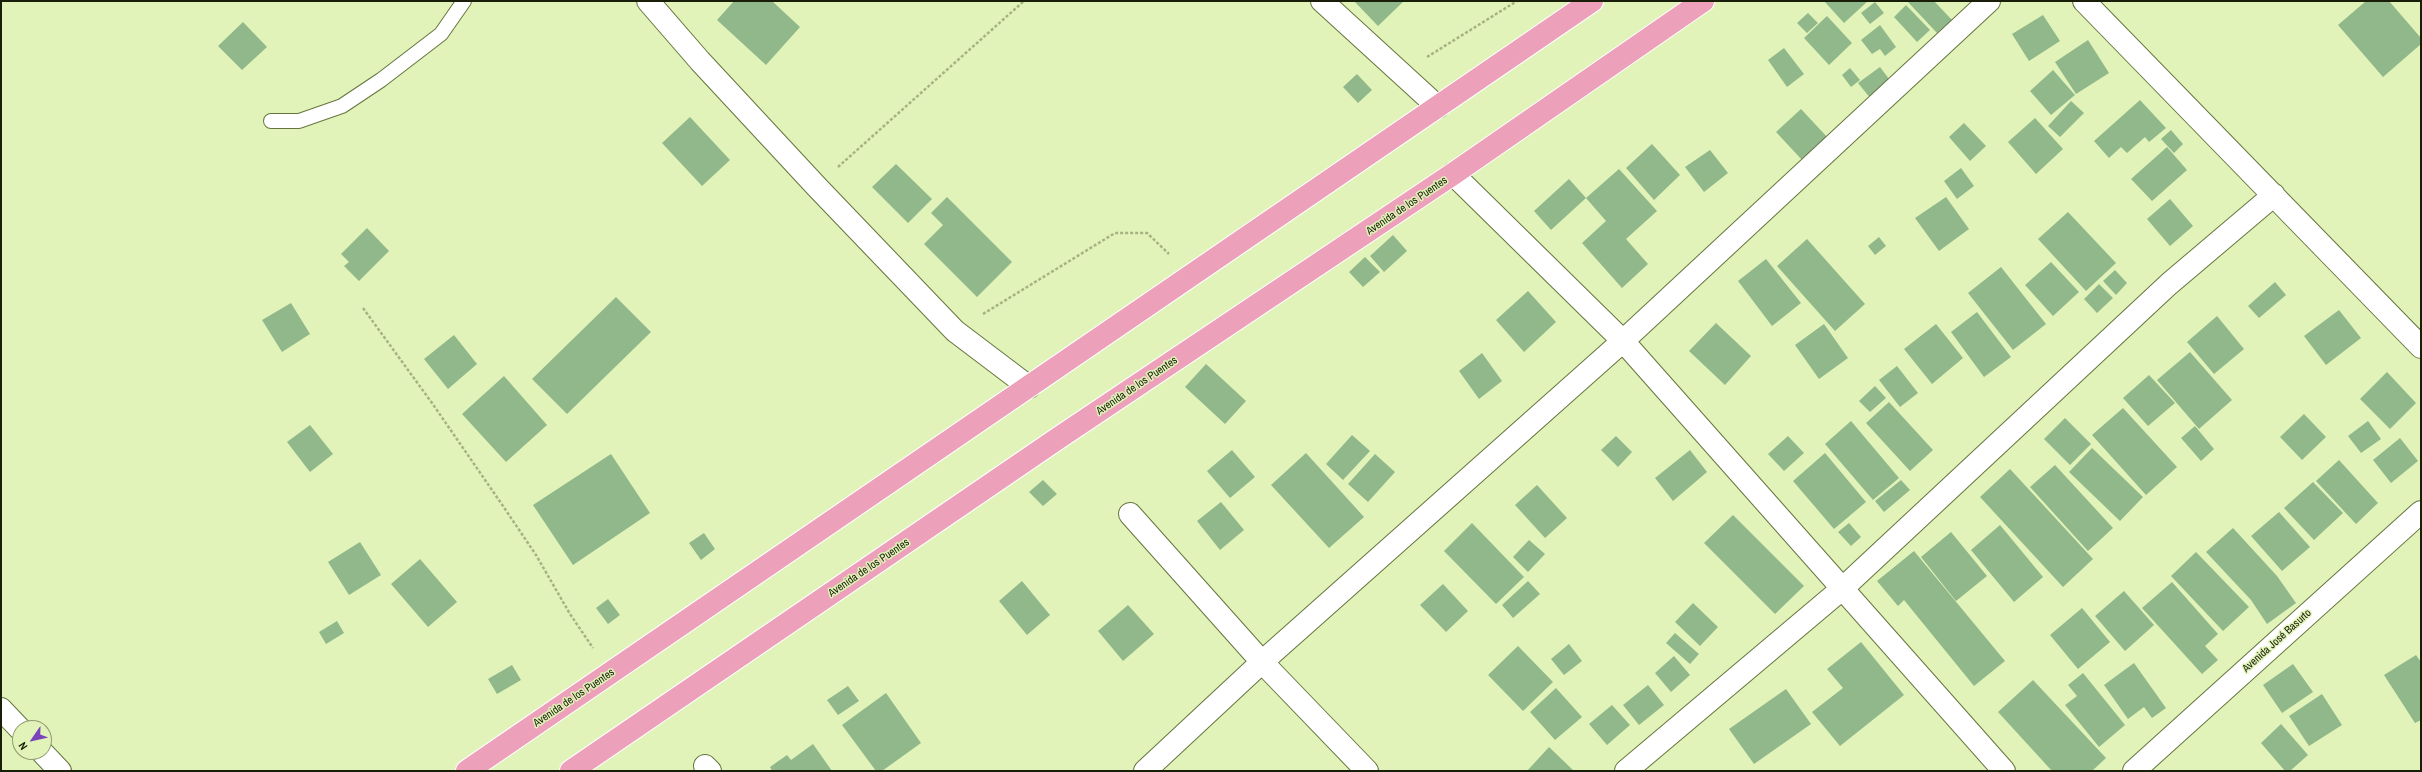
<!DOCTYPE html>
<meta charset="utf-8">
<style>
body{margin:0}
#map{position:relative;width:2422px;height:772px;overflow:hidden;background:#e1f3b8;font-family:"Archivo Narrow",sans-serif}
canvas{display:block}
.frame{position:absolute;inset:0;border:2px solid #181e08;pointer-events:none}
.north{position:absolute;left:12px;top:720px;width:40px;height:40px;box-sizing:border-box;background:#e1f3b8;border:1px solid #919e72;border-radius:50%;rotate:236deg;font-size:11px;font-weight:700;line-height:16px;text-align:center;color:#181e08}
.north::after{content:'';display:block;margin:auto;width:14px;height:18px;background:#7b44bb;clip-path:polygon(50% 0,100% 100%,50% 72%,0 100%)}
</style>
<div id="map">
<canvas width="2422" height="772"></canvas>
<div class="frame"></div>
<div class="north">N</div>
</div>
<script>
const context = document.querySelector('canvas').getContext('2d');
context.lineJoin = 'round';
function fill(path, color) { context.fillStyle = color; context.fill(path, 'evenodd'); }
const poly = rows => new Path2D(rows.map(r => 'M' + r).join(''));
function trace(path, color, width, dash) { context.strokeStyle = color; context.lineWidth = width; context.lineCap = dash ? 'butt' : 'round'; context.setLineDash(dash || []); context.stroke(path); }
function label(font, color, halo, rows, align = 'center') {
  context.font = font + ' "Archivo Narrow",sans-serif'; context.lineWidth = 3; context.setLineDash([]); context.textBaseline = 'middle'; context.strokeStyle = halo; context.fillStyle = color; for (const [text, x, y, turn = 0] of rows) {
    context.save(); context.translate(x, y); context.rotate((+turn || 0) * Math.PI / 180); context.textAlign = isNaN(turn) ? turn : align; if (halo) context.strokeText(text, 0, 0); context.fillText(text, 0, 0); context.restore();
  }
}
fill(poly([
 [734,1,772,1,800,27,766,65,717,20],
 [1354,1,1404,1,1378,26],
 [1824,1,1868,1,1844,23],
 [1907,1,1934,1,1952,20,1937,33],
 [2366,1,2389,1,2421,38,2421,44,2383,77,2338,25],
 [1875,2,1884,13,1870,24,1861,13],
 [1906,5,1930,30,1917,42,1894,17],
 [1808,13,1818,23,1807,33,1797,23],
 [2043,15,2060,41,2029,61,2012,34],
 [1827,16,1852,43,1829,65,1804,38],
 [243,22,267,47,242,70,218,46],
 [1880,25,1896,47,1885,56,1880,49,1872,54,1861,40],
 [2088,40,2109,73,2076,94,2055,62],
 [1784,48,1804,74,1787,87,1768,60],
 [1880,67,1892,83,1871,99,1858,83],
 [1850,68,1860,80,1851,87,1842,75],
 [2053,70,2075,95,2051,115,2030,91],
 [1357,74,1372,90,1358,103,1343,87],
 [2140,100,2166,128,2149,142,2145,137,2127,153,2121,147,2109,158,2094,141],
 [2071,101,2084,113,2060,137,2048,126],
 [1801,109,1828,138,1803,161,1776,132],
 [690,117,730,160,702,186,662,143],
 [2035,118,2063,149,2036,174,2008,142],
 [1964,123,1986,146,1970,161,1949,137],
 [2171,130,2183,144,2174,153,2161,139],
 [1652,144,1680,175,1654,200,1626,168],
 [2167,147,2187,170,2152,201,2131,179],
 [1710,150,1728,173,1704,192,1685,167],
 [896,164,932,199,908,223,872,187],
 [1961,168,1974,186,1957,199,1944,181],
 [1619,169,1657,211,1626,239,1648,264,1622,288,1582,243,1606,221,1586,198],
 [1569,179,1586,198,1551,230,1534,211],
 [947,197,1012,262,977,297,924,244,943,225,931,213],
 [1946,197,1969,229,1939,251,1915,218],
 [2170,199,2193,226,2170,246,2147,219],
 [2068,212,2116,263,2086,291,2038,239],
 [367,228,389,251,359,281,344,266,349,262,341,254],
 [1393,235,1407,251,1384,272,1370,256],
 [1879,237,1886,246,1875,255,1868,246],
 [1807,239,1865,304,1835,331,1777,266],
 [1365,257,1380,272,1363,287,1349,272],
 [1766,259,1801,303,1772,326,1738,281],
 [2051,262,2079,292,2053,316,2025,285],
 [2001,267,2046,324,2013,350,1968,293],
 [2115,270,2127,283,2116,295,2103,281],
 [2275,282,2286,295,2259,318,2248,306],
 [2099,284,2113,298,2097,313,2084,299],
 [1528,291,1556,322,1524,352,1496,320],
 [616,297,651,332,567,414,532,379],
 [291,303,310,334,282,352,262,320],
 [2339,310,2361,338,2326,365,2304,336],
 [1977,312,2011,357,1984,377,1951,332],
 [2217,316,2244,349,2214,374,2187,342],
 [1716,323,1751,356,1725,385,1689,351],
 [1824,324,1848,358,1819,379,1795,345],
 [1936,324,1963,358,1932,384,1904,349],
 [454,335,477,364,448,389,424,359],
 [2190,352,2232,400,2199,429,2157,380],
 [1482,353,1502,381,1479,399,1459,371],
 [1206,364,1246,401,1225,424,1185,387],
 [1897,366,1918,393,1900,407,1879,380],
 [2387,372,2416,403,2390,429,2360,399],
 [2149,375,2175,403,2148,426,2123,398],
 [504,376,547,425,506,462,462,414],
 [1875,386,1886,398,1870,412,1859,401],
 [1889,402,1933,450,1910,471,1866,423],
 [2123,408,2177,467,2146,495,2092,435],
 [2304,414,2326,437,2302,460,2280,437],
 [2065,418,2091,444,2070,465,2044,439],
 [1851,421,1899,478,1873,500,1825,444],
 [2368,421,2381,439,2361,453,2348,436],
 [310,425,333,454,310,472,287,442],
 [2195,426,2214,449,2201,461,2181,438],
 [1352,435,1370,451,1343,480,1326,464],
 [1616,436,1632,452,1618,467,1601,450],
 [1788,436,1804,453,1784,471,1768,454],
 [2400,438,2418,461,2391,483,2373,460],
 [2092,448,2143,497,2120,521,2069,472],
 [1232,450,1255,477,1230,498,1207,471],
 [1690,450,1707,472,1673,501,1655,478],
 [1306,453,1364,517,1329,548,1271,485],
 [1825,453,1866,502,1834,529,1793,481],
 [611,454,650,513,573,565,533,505],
 [1375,454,1395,472,1368,502,1348,484],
 [2339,460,2378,503,2356,524,2316,481],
 [2055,465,2113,528,2088,551,2030,487],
 [2010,469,2093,559,2063,587,1980,497],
 [1043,480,1057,494,1043,506,1029,492],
 [1901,480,1910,490,1884,512,1875,501],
 [2313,482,2343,513,2314,540,2284,508],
 [1537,485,1567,518,1545,538,1515,505],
 [1221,502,1244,530,1220,550,1197,521],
 [2279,512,2310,547,2282,571,2251,536],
 [1733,515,1804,586,1775,614,1704,543],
 [1472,523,1524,577,1496,604,1444,551],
 [1849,523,1861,537,1851,546,1838,532],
 [2000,525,2043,577,2014,602,1971,550],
 [2233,528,2277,576,2296,603,2267,624,2251,600,2206,552],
 [1951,532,1987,576,1956,601,1921,557],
 [704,533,715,549,701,560,689,543],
 [1529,540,1545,554,1528,572,1513,557],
 [360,542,381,575,349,595,328,562],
 [1914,551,2005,661,1974,686,1904,600,1898,606,1877,581],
 [2196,552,2249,607,2223,631,2171,576],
 [420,559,457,602,428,627,391,584],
 [1022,581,1050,615,1027,635,999,601],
 [1528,581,1540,594,1513,618,1502,605],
 [2172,582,2218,634,2205,646,2218,660,2202,674,2142,608],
 [1443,584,1468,611,1446,632,1420,605],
 [2124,591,2154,625,2125,651,2095,616],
 [608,599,620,615,608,624,596,608],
 [1693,603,1718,627,1700,646,1675,622],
 [1128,605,1154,634,1123,661,1098,631],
 [2082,608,2110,642,2078,669,2050,635],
 [337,621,344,633,326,644,319,632],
 [1675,633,1699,654,1690,664,1666,643],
 [1861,642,1904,695,1840,746,1812,712,1843,688,1827,669],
 [1569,644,1582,661,1564,675,1551,659],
 [1518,646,1553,682,1523,711,1488,675],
 [2416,655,2421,662,2421,720,2415,723,2384,675],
 [1674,656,1690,675,1671,692,1655,673],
 [2134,663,2166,708,2152,718,2144,707,2128,719,2104,685],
 [2293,664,2313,692,2282,713,2263,685],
 [512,665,521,680,497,694,488,679],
 [2083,673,2125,725,2099,747,2065,705,2077,696,2068,685],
 [2033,680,2106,758,2092,771,2052,771,1998,712],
 [1648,685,1664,705,1639,725,1623,705],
 [848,686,859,701,838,715,827,700],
 [1556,688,1582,717,1555,740,1530,712],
 [1786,689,1811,724,1754,764,1729,729],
 [886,693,921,743,882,771,876,771,842,725],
 [2322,694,2342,725,2309,746,2289,716],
 [1612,705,1630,725,1607,745,1589,724],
 [2281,724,2308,755,2290,771,2285,771,2261,743],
 [813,744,832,771,772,771,770,767,787,755,791,760],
 [1549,747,1574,771,1527,771]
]), '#90b88a');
const service = poly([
 [271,121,299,121,342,106,381,80,441,34,464,1]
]);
const minor = poly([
 [648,1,700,61,817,187,955,331,1029,387],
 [1322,1,1438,107],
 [2084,1,2421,347],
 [1453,174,1623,341,2004,771],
 [1130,514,1262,662,1367,771],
 [1,709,20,729],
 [42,752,60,771],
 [705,766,710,771],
 [1145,771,1262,662,1623,341,1989,1],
 [1626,771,1843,588,2169,284,2274,195],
 [2134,771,2421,512]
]);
const primary = poly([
 [467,771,1592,1],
 [571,771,1060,437,1453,174,1703,1]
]);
trace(service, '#66753f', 16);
trace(minor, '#66753f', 24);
trace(primary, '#fff', 24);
trace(poly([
 [1427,57,1517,1],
 [838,167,1024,1],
 [363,308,432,403,503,506,536,555,570,614,593,648],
 [983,314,1115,233,1147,233,1169,254]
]), '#a5b383', 2.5, [3, 2]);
trace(service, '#fff', 14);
trace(minor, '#fff', 22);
trace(primary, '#eca0b9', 22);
label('11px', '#181e08', '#e1f3b8', [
 ["Avenida de los Puentes",1407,206,-34],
 ["Avenida de los Puentes",1137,386,-34],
 ["Avenida de los Puentes",869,568,-34],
 ["Avenida José Basurto",2277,641,-42],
 ["Avenida de los Puentes",574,698,-34]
]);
</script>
